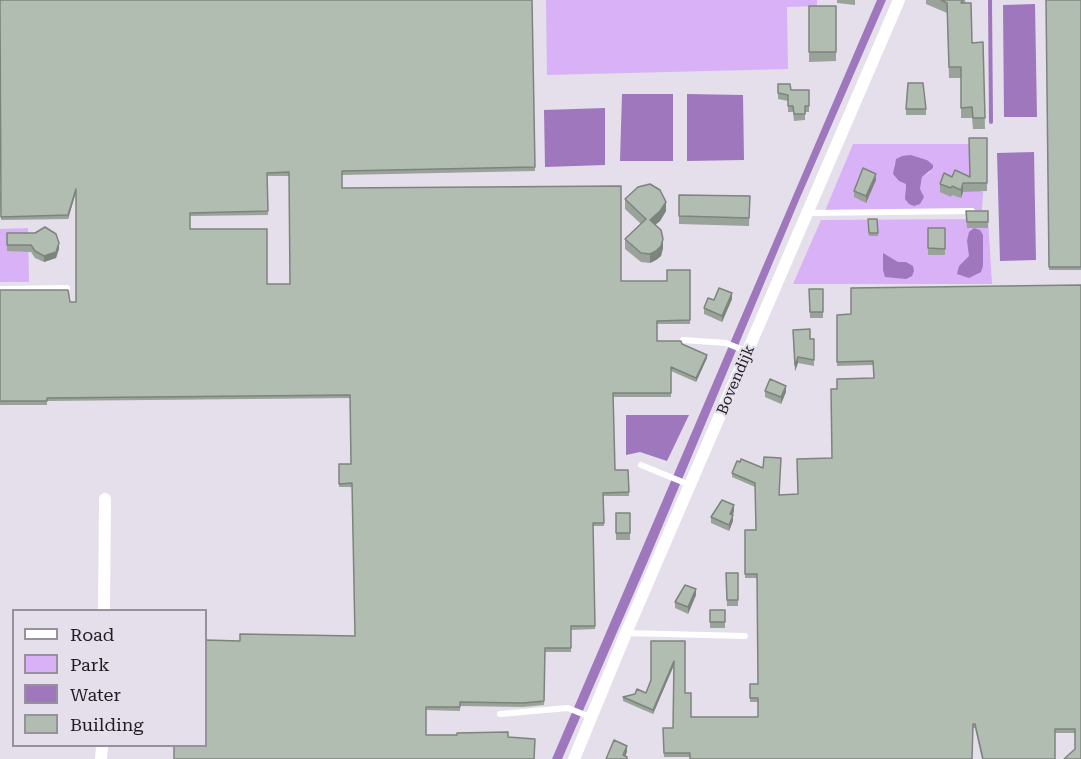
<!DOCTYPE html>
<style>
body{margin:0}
#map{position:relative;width:1081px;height:759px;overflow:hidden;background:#e5deeb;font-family:"Roboto Serif",serif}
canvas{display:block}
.legend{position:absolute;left:12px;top:609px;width:195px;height:138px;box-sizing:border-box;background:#e5deeb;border:2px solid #96919a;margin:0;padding:8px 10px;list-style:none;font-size:18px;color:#1f1d21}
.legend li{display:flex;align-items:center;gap:12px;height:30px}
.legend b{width:30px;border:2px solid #96919a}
</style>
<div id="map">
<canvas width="1081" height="759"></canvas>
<ul class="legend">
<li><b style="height:8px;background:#fff"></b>Road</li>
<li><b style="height:16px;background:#d8b1f6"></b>Park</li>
<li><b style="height:16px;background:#9f77bd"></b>Water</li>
<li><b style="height:16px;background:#b2bdb2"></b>Building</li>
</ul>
</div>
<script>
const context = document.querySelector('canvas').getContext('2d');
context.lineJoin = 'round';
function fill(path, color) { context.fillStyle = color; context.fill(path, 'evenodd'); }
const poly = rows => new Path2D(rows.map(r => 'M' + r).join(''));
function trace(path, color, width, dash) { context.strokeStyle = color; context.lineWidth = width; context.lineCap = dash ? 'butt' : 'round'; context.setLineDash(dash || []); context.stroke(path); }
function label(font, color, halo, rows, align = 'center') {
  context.font = font + ' "Roboto Serif",serif'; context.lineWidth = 4.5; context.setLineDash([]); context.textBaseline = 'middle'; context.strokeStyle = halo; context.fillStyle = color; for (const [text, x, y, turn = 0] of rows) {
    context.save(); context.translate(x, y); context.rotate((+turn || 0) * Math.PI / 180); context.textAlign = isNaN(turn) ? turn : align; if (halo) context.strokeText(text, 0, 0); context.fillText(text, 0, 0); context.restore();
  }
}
fill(poly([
 [546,0,817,0,817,6,787,7,788,69,547,75],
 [853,144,971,144,971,185,983,192,982,210,825,211],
 [911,155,927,160,930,172,922,177,920,189,922,195,905,191,906,184,894,165,896,161],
 [988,219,992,284,793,284,821,220],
 [28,228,29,282,0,282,0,229]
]), '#d8b1f6');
fill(poly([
 [877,0,886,0,799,200,647,563,562,759,552,759],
 [1035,4,1037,117,1004,117,1003,5],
 [622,94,673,94,673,161,620,161],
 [687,94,743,95,744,160,687,161],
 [605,108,605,165,545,167,544,110],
 [1034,152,1036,260,1000,261,997,153],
 [911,155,927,160,933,165,933,168,922,177,920,189,924,197,920,204,914,206,909,204,905,199,906,184,899,181,893,174,896,159,902,156],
 [974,228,980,230,983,235,983,266,981,272,969,278,957,274,959,266,969,256,967,241,969,232],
 [883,253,898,262,906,262,913,266,914,271,912,276,906,279,885,277,883,270],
 [626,415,689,415,667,461,640,452,626,455]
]), '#9f77bd');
trace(poly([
 [990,0,991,122]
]), '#9f77bd', 4);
trace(poly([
 [808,213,972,211],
 [0,289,67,288],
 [683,340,726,343,748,352],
 [641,465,690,485],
 [626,633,745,636],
 [500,714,568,708,590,717]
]), '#fff', 6);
trace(poly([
 [104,610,105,499],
 [101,759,102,746],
 [574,759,626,633,899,0]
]), '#fff', 12);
fill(poly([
 [532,0,535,171,342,175,342,188,621,281,667,281,690,270,690,324,657,324,657,341,682,344,707,358,696,382,671,371,671,397,613,397,615,470,628,470,629,496,603,496,604,526,593,526,595,629,571,630,571,652,545,652,544,705,523,707,460,706,460,711,426,710,426,735,457,735,508,732,174,759,240,641,355,636,352,487,339,487,339,464,351,464,350,398,47,401,47,405,0,405,0,290,70,302,76,302,76,192,68,219,1,220,0,192],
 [267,176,289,176,290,284,267,284,190,229,190,216,268,215],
 [837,0,855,0,855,5,837,3],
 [926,0,965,0,972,43,983,42,985,129,973,129,972,118,961,118,961,78,949,78,947,13,926,4],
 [1046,0,1081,0,1081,270,1049,270],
 [809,6,836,6,836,61,809,62],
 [778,84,791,90,809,90,809,112,805,112,805,120,794,121,793,112,788,112,788,101,778,99],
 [906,109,926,109,926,115,906,115],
 [987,138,987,191,963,192,961,198,952,195,951,197,940,192,940,184,952,177,970,177],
 [876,180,866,203,854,197,854,191],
 [679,195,750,196,749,226,679,224],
 [625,199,666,211,660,221,655,225,663,248,661,256,656,260,650,263,641,262,625,249,625,239,641,224,625,209],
 [966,211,988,211,988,228,967,228],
 [868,219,877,219,878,236,869,236],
 [928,228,945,228,945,255,928,255],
 [7,233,59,249,56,258,44,262,35,258,31,252,7,251],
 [1081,285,1075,749,1075,733,1055,733,1055,759,982,759,975,728,690,757,664,757,663,728,673,728,674,665,653,714,623,701,623,697,646,693,685,641,685,693,691,717,758,717,758,702,750,702,750,688,758,684,757,578,745,578,745,530,756,530,755,487,732,477,732,473,737,461,779,495,798,494,832,458,837,389,873,378,873,365,837,366,837,315,851,314],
 [809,289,823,289,823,318,810,318],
 [732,299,722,322,704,314,704,308,714,300],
 [793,336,814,339,814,366,798,363,795,371],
 [765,391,786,392,781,404,765,397],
 [734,511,733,515,733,521,729,531,711,523,711,517],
 [616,513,630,513,630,540,616,540],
 [726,573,738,573,738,606,727,606],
 [696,595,688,614,675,608,675,602],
 [710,610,725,610,725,628,710,628]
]), '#99a399');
fill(poly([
 [876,174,876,180,866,203,866,196],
 [963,183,963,192,961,198,961,190],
 [76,189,76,192,68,219,68,215],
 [666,202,666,211,660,221,650,229,650,220],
 [663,239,663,248,661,256,656,260,650,263,650,254],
 [59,243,59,249,56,258,44,262,44,256],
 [732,293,732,299,722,322,722,316],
 [707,355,707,358,696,382,696,378],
 [798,357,798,363,795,371,795,365],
 [786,386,786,392,781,404,781,397],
 [734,505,734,511,730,520,730,514],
 [733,515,733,521,729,531,729,525],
 [696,589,696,595,688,614,688,607],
 [674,661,674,665,653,714,653,710],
 [627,746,627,752,624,759,623,755]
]), '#7d847d');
const building = poly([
 [0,0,532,0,535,167,342,171,342,188,621,186,621,281,667,281,667,270,690,270,690,320,657,321,657,341,681,341,682,344,707,355,696,378,671,367,671,393,613,393,615,470,628,470,629,492,603,493,604,523,593,523,595,626,571,626,571,648,545,648,544,701,523,703,460,702,460,707,426,707,426,735,457,735,457,733,508,732,508,737,535,739,534,759,174,759,174,746,206,746,206,640,240,641,240,634,355,636,352,483,339,484,339,464,351,464,350,395,47,398,47,401,0,401,0,290,68,290,70,302,76,302,76,189,68,215,1,217,0,0],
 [289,172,290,284,267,284,267,229,190,229,190,213,268,211,267,173,289,172],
 [941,0,963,0,961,3,971,3,972,43,983,42,985,118,973,118,972,107,961,108,961,67,949,67,947,3,941,0],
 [1046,0,1081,0,1081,267,1049,267,1046,0],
 [809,6,836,6,836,52,809,52,809,6],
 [908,83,923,83,926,109,906,109,908,83],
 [778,84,790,84,791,90,809,90,809,106,805,106,805,114,794,114,793,106,788,106,788,95,778,93,778,84],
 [969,138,987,138,987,183,963,183,961,190,952,186,951,188,940,184,944,173,952,177,955,170,970,177,969,138],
 [863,168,876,174,866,196,854,191,863,168],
 [650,184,660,190,666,202,660,211,650,220,661,230,663,239,661,246,656,251,650,254,641,253,625,239,646,219,625,199,638,187,650,184],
 [679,195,750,196,749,218,679,216,679,195],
 [966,211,988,211,988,222,967,222,966,211],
 [868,219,877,219,878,233,869,233,868,219],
 [45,227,56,234,59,243,56,252,44,256,35,251,31,245,7,245,7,233,35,233,45,227],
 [928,228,945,228,945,249,928,248,928,228],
 [1081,285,1081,759,1064,759,1075,749,1075,729,1055,729,1055,759,983,759,975,724,973,724,972,759,690,759,690,753,664,753,663,728,673,728,674,661,653,710,623,697,635,694,637,689,646,693,651,680,651,641,685,641,685,693,691,693,691,717,758,717,758,698,750,698,750,684,758,684,757,574,745,574,745,530,756,530,755,483,732,473,737,461,740,462,741,459,763,468,764,457,781,458,779,495,798,494,797,459,832,458,831,389,837,389,837,379,874,378,873,361,837,362,837,315,851,314,851,288,1081,285],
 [719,288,732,293,722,316,704,308,708,298,714,300,719,288],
 [809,289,823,289,823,312,810,312,809,289],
 [810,329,810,339,814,339,814,360,798,357,795,365,793,330,810,329],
 [770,379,786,386,781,397,765,391,770,379],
 [722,500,734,505,730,514,733,515,729,525,711,517,722,500],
 [616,513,630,513,630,533,616,533,616,513],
 [726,573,738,573,738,600,727,600,726,573],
 [685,585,696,589,688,607,675,602,685,585],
 [710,610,725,610,725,622,710,622,710,610],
 [614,740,627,746,623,755,627,757,627,759,606,759,614,740]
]);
fill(building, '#b2bdb2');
trace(building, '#7d847d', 1.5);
label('15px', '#1f1d21', '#e5deeb', [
 ["Bovendijk",736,380,-67]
]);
</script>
